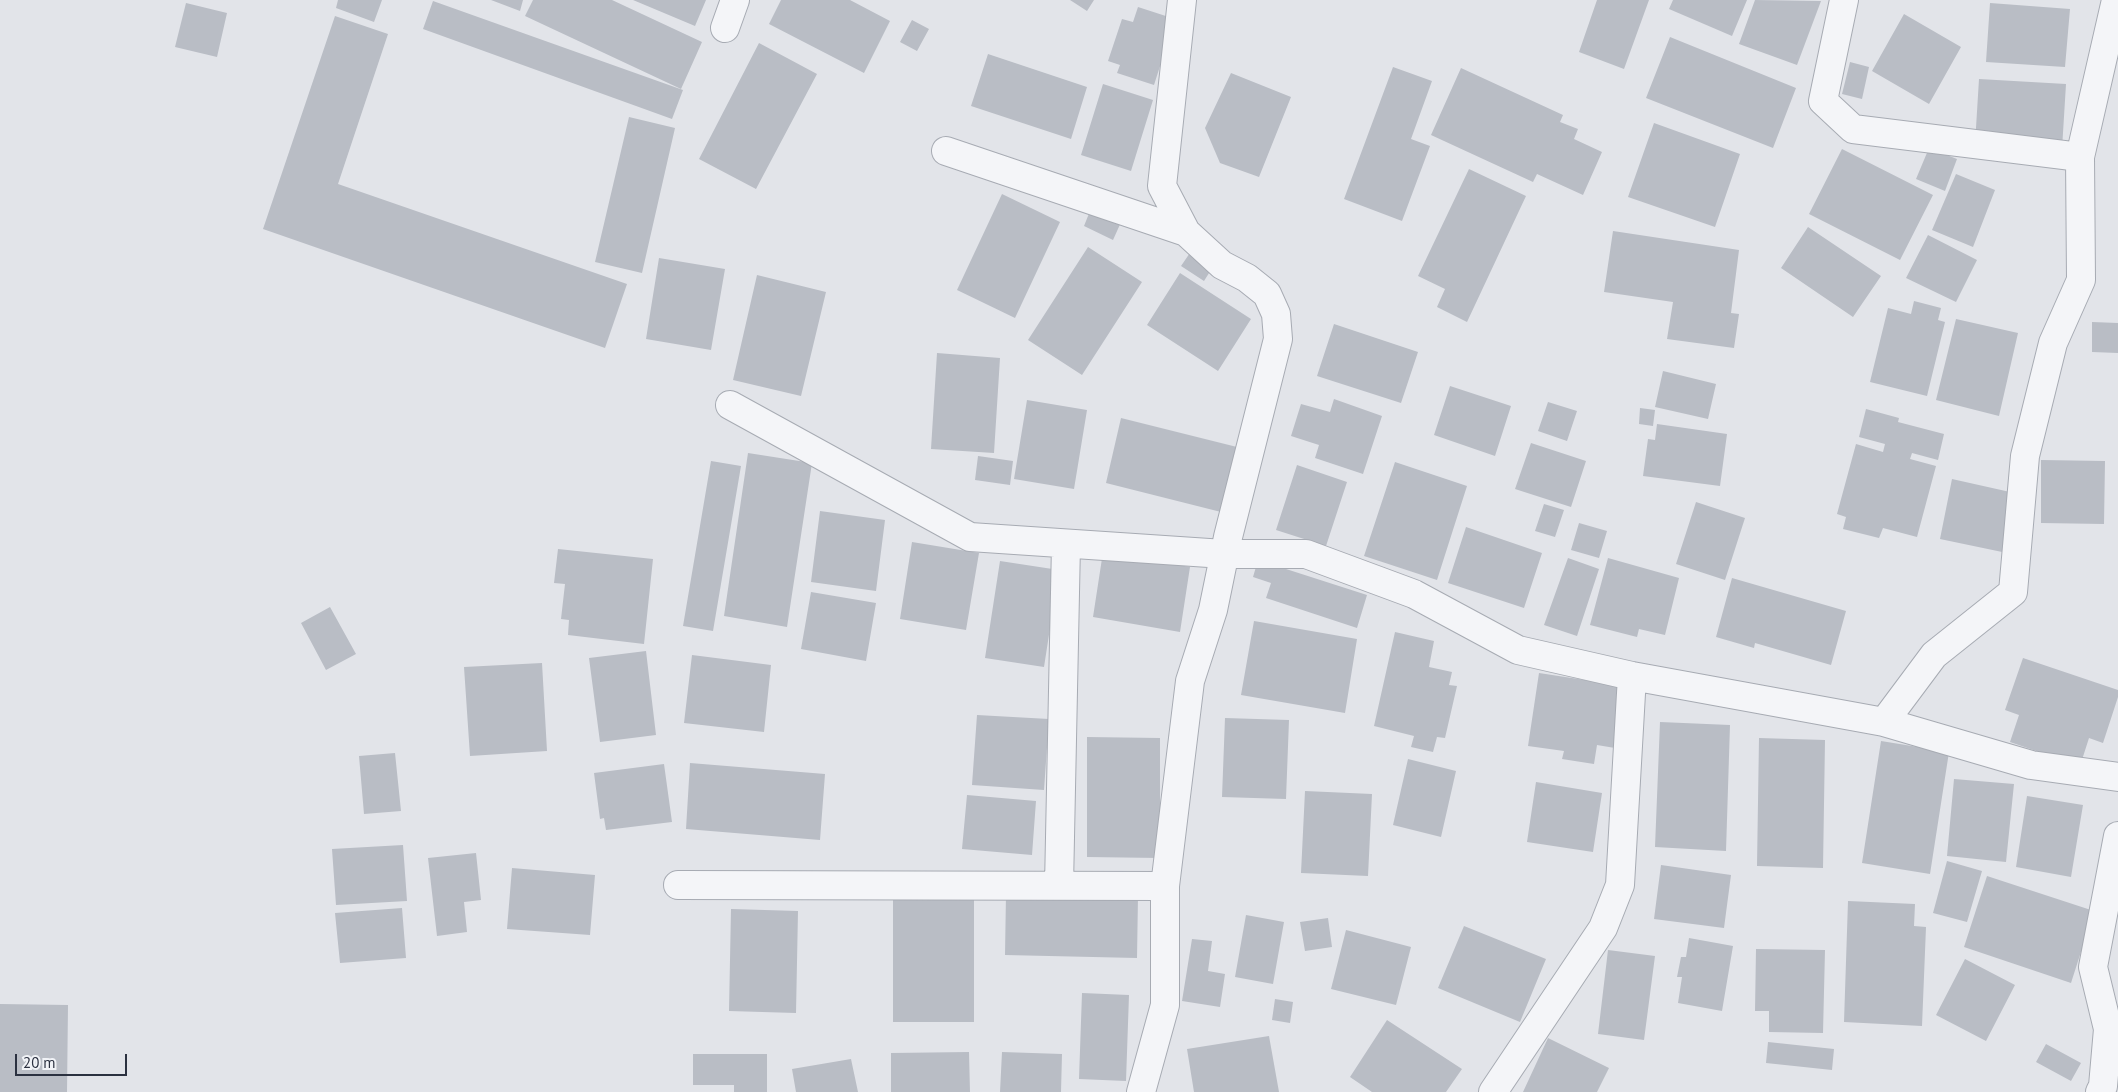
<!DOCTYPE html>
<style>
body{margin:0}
#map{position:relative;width:2118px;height:1092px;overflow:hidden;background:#e2e4e9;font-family:"PT Sans",sans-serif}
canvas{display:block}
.scale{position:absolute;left:15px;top:1054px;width:112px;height:22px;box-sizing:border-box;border:2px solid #2b3140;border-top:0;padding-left:6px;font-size:15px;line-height:18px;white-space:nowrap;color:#2b3140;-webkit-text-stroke:4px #f1f3f7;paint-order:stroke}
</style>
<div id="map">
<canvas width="2118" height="1092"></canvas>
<div class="scale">20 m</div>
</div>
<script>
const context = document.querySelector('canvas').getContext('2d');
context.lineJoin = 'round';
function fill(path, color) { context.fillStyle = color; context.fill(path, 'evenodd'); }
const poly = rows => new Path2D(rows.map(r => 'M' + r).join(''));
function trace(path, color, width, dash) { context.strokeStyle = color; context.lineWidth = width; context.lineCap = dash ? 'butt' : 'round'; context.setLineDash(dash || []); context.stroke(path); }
fill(poly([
 [338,0,382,0,374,22,336,8],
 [491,0,523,0,520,11],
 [533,0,612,0,702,42,681,89,525,16],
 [633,0,706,0,695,26],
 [781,0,850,0,890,21,864,73,769,24],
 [1070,0,1094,0,1087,11],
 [1597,0,1649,0,1624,69,1579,52],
 [1673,0,1747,0,1732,36,1669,9],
 [1755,0,1821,1,1797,65,1739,44],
 [433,1,683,90,672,119,423,29],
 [186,3,227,13,217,57,175,47],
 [1990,3,2070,9,2065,67,1986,62],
 [1138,7,1175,19,1154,85,1117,73,1120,65,1108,61,1122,19,1133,22],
 [1904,14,1961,47,1929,104,1872,71],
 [335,16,388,34,338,184,627,284,605,348,263,229],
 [912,20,929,29,917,51,900,42],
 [1670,37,1796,88,1773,148,1646,98],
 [759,43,817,74,756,189,699,159],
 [988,54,1087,87,1071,139,971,106],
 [1850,62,1869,67,1862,99,1842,94],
 [1393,67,1432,81,1411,139,1430,146,1402,221,1344,199],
 [1461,68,1563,115,1560,122,1578,129,1574,139,1602,152,1583,195,1537,174,1533,182,1431,135],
 [1231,73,1291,97,1259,177,1220,163,1205,128],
 [1979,79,2066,84,2062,149,1975,144],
 [1103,84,1153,100,1131,171,1081,155],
 [629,117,675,128,642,273,595,262],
 [1654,123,1740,154,1715,227,1628,197],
 [1929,148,1957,159,1945,191,1916,179],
 [1842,149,1933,195,1900,260,1809,214],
 [1469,169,1526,196,1467,322,1437,307,1445,289,1418,276],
 [1956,174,1995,190,1973,247,1932,230],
 [1002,194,1060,222,1015,318,957,290],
 [1092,206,1122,220,1113,240,1084,226],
 [1808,227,1881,276,1853,317,1781,268],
 [1613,231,1739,250,1731,313,1739,314,1734,348,1667,339,1673,302,1604,292],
 [1928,235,1977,260,1956,302,1906,278],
 [1088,247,1142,282,1082,375,1028,340],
 [1194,247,1216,262,1204,281,1181,266],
 [659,258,725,269,711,350,646,339],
 [1180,273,1251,319,1218,371,1147,325],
 [757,275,826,292,801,396,733,380],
 [1914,301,1941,308,1938,320,1945,322,1927,396,1870,382,1888,308,1911,314],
 [1956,319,2018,333,1999,416,1936,400],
 [2092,322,2118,323,2118,353,2092,352],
 [1334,324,1418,352,1401,403,1317,376],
 [937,353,1000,358,994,453,931,449],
 [1663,371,1716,384,1708,419,1655,407],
 [1450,386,1511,406,1495,456,1434,435],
 [1334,399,1382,416,1363,474,1315,458,1319,445,1291,436,1301,404,1330,412],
 [1027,400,1087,410,1074,489,1014,479],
 [1548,402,1577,411,1567,441,1538,431],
 [1640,408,1655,410,1653,426,1639,424],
 [1866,409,1899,418,1898,422,1944,434,1938,460,1912,453,1910,459,1936,466,1917,537,1883,528,1879,538,1843,529,1846,517,1837,514,1856,444,1883,452,1885,444,1859,437],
 [1121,418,1237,447,1221,512,1106,483],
 [1657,424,1727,434,1720,486,1643,476,1648,439,1655,440],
 [1531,443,1586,461,1571,507,1515,489],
 [748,453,812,463,787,627,724,616],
 [978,456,1013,461,1010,485,975,480],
 [2041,460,2105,461,2104,524,2041,523],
 [711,461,741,466,713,631,683,626],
 [1395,462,1467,486,1437,580,1364,556],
 [1297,465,1347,482,1326,546,1276,530],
 [1952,479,2019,494,2007,553,1940,539],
 [1696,502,1745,518,1725,580,1676,564],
 [1544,504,1564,510,1555,537,1535,531],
 [820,511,885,520,876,591,811,582],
 [1579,523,1607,531,1599,558,1571,550],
 [1466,527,1542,553,1524,608,1448,583],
 [912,542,979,553,966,630,900,619],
 [558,549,653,559,644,644,568,635,569,620,561,619,565,584,554,583],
 [1103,552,1190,567,1180,632,1093,617],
 [1568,558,1599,569,1577,636,1544,625],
 [1608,558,1679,578,1665,635,1639,629,1637,637,1590,625],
 [1258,560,1367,595,1357,628,1266,598,1271,583,1253,577],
 [1000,561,1059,570,1044,667,985,658],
 [1732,578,1846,611,1831,665,1755,643,1754,648,1716,637],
 [811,592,876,603,866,661,801,649],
 [330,607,356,654,326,670,301,623],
 [1254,621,1357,639,1345,713,1241,695],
 [1395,632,1434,641,1429,667,1452,672,1449,685,1457,686,1445,738,1437,737,1433,752,1411,747,1414,736,1374,726],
 [646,651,656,735,600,742,589,658],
 [692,655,771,665,764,732,684,723],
 [2023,658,2118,690,2118,697,2103,743,2089,738,2080,766,2010,742,2019,715,2005,710],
 [542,663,547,751,470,756,464,667],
 [1539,673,1624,686,1615,748,1597,745,1594,764,1562,759,1564,751,1528,746],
 [977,715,1049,719,1044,790,972,785],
 [1225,718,1289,720,1286,799,1222,797],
 [1660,722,1730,725,1726,851,1655,847],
 [1087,737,1160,738,1160,858,1087,857],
 [1759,738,1825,740,1823,868,1757,866],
 [1881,741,1949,752,1930,874,1862,863],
 [395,753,401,811,364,814,359,756],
 [1408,759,1456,771,1441,837,1393,825],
 [690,763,825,774,820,840,686,829],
 [664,764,672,822,606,830,604,818,600,819,594,773],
 [1954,779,2014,784,2006,862,1947,856],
 [1536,782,1602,793,1593,852,1527,842],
 [1305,791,1372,794,1368,876,1301,873],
 [967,795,1036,801,1032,855,962,849],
 [2027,796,2083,805,2071,877,2016,867],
 [403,845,407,901,336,905,332,849],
 [476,853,481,900,464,902,467,932,437,936,428,858],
 [1947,861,1982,871,1967,922,1933,913],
 [1661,865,1731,875,1724,928,1654,919],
 [512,868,595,875,590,935,507,929],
 [1987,876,2094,911,2071,983,1964,947],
 [893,893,974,893,974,1022,893,1022],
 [1006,894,1138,896,1137,958,1005,955],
 [1848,901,1915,904,1914,926,1926,927,1922,1026,1844,1022],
 [402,908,406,958,340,963,335,913],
 [731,909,798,911,796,1013,729,1011],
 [1246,915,1284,922,1273,984,1235,977],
 [1328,918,1332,947,1305,951,1300,922],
 [1464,926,1546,959,1520,1022,1438,988],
 [1346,930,1411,947,1396,1005,1331,989],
 [1689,938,1733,946,1722,1011,1678,1003,1682,977,1677,977,1681,957,1686,957],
 [1192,939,1212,941,1208,971,1225,974,1220,1007,1182,1001],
 [1756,949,1825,950,1823,1033,1769,1032,1769,1011,1755,1011],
 [1608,950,1655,956,1644,1040,1598,1034],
 [1965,959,2015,985,1986,1041,1936,1015],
 [1082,993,1129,995,1126,1081,1079,1079],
 [1275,999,1293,1002,1290,1023,1272,1020],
 [0,1004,68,1005,67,1092,0,1092],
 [1387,1020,1462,1069,1446,1092,1372,1092,1350,1077],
 [1269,1036,1279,1092,1194,1092,1187,1049],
 [1548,1038,1609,1068,1597,1092,1523,1092],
 [1768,1042,1834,1049,1832,1070,1766,1063],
 [2046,1044,2081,1063,2071,1081,2036,1062],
 [969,1052,970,1092,891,1092,891,1053],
 [1002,1052,1062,1054,1061,1092,1000,1092],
 [693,1054,767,1054,767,1092,734,1092,734,1085,693,1085],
 [851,1059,858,1092,796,1092,792,1069]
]), '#b9bdc5');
const minor = poly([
 [1844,0,1823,101,1853,129,2080,157],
 [725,28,735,0],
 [946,151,1186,232],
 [730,405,970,537,1224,554,1306,554,1414,594,1518,650,1632,676,1884,722,2031,765,2118,777],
 [1884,722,1934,655,2013,592,2025,456,2053,343,2081,280,2080,157,2116,0],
 [678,885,1165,886],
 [1059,886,1066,544],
 [1141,1092,1165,1005,1165,886,1190,681,1213,610,1228,537,1278,339,1276,314,1267,294,1247,278,1222,265,1186,232,1162,186,1182,0],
 [1493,1092,1603,928,1620,885,1632,676],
 [2100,1092,2103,1086,2108,1029,2093,967,2118,836]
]);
trace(minor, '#a7abb3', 30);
trace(minor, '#f4f5f8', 28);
</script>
